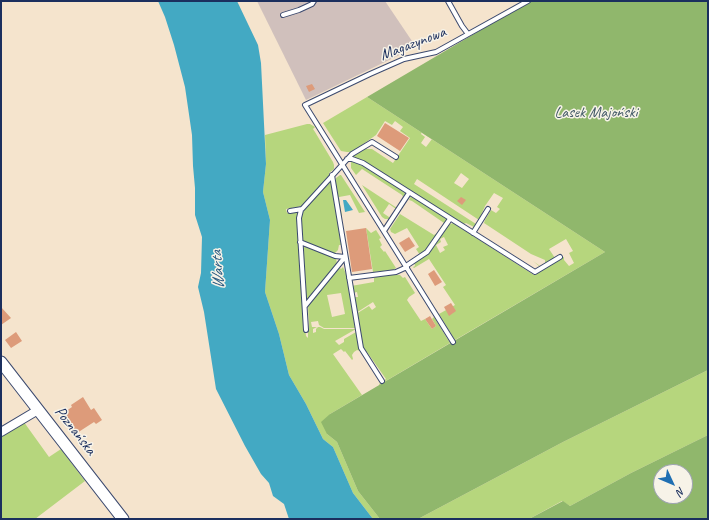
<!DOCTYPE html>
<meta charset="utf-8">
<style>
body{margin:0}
#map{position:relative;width:709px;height:520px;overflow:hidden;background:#f5e4cd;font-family:Caveat,sans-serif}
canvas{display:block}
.frame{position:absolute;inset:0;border:2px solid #1b2f5e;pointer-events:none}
.north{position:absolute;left:653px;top:464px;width:40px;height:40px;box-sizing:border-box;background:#f7f3e8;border:1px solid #9fa5b1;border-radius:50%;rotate:134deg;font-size:11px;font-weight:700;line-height:16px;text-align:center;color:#1b2f5e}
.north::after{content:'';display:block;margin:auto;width:14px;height:18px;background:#1f6fb2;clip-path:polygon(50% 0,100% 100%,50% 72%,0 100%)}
</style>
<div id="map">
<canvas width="709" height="520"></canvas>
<div class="frame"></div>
<div class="north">N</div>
</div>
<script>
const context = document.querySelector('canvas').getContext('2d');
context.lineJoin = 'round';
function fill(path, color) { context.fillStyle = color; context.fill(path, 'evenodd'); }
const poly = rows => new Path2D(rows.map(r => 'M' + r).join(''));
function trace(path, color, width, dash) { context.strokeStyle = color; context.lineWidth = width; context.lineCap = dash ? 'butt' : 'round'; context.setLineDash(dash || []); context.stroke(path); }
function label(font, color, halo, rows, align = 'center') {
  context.font = font + ' Caveat,sans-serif'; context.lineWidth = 3; context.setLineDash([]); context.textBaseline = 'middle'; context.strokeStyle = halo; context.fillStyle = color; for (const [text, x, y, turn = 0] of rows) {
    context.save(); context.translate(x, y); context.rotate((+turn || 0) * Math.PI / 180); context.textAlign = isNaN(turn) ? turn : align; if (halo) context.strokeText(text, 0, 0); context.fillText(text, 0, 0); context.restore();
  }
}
fill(poly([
 [257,1,385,1,416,47,306,100]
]), '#d0c0bc');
fill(poly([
 [367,97,605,252,455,340,439,314,455,305,443,287,446,285,429,259,414,268,413,267,415,266,414,262,428,253,433,248,448,225,453,223,534,275,564,257,564,260,569,266,574,263,569,253,573,251,566,239,549,249,555,258,539,268,539,266,533,261,540,266,545,263,545,260,531,254,484,223,485,220,491,210,496,213,500,209,497,207,503,198,494,193,485,206,479,220,417,179,414,184,476,224,474,227,466,223,464,224,458,221,365,163,352,157,364,149,372,149,393,163,410,138,400,131,403,127,395,121,392,125,385,121,376,135,352,152,347,152,341,151,323,123],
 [422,132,432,139,426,147,421,143,425,137,421,134],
 [461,173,469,179,462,188,454,183],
 [444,237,448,245,443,247,445,250,440,253,436,245,441,242,440,239],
 [307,124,310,124,315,127,313,129,315,132,333,162,334,165,334,169,329,173,330,175,303,206,286,209,287,213,297,212,301,288,306,336,308,338,308,329,309,328,308,305,339,267,341,269,343,267,346,274,355,328,324,328,319,325,318,321,311,322,312,327,317,327,313,329,313,333,316,332,316,329,318,327,320,327,324,329,356,329,335,341,339,345,344,342,344,339,356,332,360,351,357,350,354,352,352,355,353,359,352,360,345,351,344,352,341,349,333,354,362,395,330,414,327,434,337,442,358,491,380,519,373,519,353,493,333,447,323,439,306,404,289,375,279,334,265,292,270,220,263,192,266,164,265,135],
 [341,293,345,314,332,317,327,295],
 [351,160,363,165,406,192,403,197,402,195,362,169,356,175,351,168],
 [340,175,341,175,365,212,359,213,350,195,339,197,342,216,340,216,335,183,336,178],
 [331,178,341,245,339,245,338,250,335,253,332,253,303,242,302,240,300,219,303,211],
 [362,185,397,208,396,209,389,204,383,213,389,217,389,219,385,219,382,217],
 [411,196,446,218,446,222,426,250,420,255,416,249,419,247,407,228,395,234,391,232,390,229,400,214,434,235,437,233,444,223,412,201,409,200],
 [366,228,371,233,376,230,381,238,379,239,382,245,380,247,384,252,385,251,396,268,393,270,373,272],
 [304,247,309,247,336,258,337,264,305,303,302,249],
 [389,275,400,275,403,278,405,277,415,293,409,297,407,300,421,321,425,319,432,329,436,326,432,319,434,317,450,343,379,385,379,384,386,379,367,352,365,353,363,349,356,314,369,306,372,310,376,307,373,302,356,313,353,297,358,297,357,292,353,293,351,286,374,282,374,278,376,277],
 [708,370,708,435,631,473,570,506,562,501,529,519,418,519,563,442],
 [21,418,49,457,61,449,85,481,35,519,1,519,1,431]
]), '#b6d67d');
fill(poly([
 [530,1,708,1,708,370,563,442,418,519,380,519,358,491,337,442,327,434,321,422,330,414,605,252,367,97],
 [708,435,708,519,529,519,563,501,570,506,631,473],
 [661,472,685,472,685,496,661,496]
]), '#90b76c');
fill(poly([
 [158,1,237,1,258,45,261,63,266,164,263,192,270,220,265,292,279,334,289,375,306,404,323,439,333,447,353,493,373,519,289,519,284,504,273,496,269,483,261,474,245,446,216,389,204,312,198,287,201,273,202,237,195,215,195,188,193,166,192,135,185,87,174,45,165,17],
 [343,200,346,200,353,210,345,212]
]), '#43a9c3');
fill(poly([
 [312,84,315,89,309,92,306,86],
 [385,123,409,138,400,151,377,136],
 [461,197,466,200,462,205,457,201],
 [366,228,372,269,352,272,346,231],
 [409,237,415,246,405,252,399,243],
 [434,270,442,282,435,286,428,274],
 [451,303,456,311,449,316,444,307],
 [1,307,11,318,1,325],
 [430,316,436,326,432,329,425,319],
 [16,332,22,341,11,348,5,340],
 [83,397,91,410,94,408,102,420,96,424,94,422,77,433,63,413,72,407,71,405]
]), '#dd9b7a');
const lane = poly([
 [448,1,462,26,468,34],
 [283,15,299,10,312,4,314,1],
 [347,159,352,159,363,163,535,272,560,257],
 [332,175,361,348,382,381],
 [301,210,299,218,306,330],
 [290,211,302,209,352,154,372,142,396,157],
 [384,231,409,193],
 [473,233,488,209],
 [300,242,335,256,345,257],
 [406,266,427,252,450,219],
 [349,278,396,272,407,267],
 [305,306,345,257],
 [453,342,305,105,370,74,404,59,436,52,528,1]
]);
const street = poly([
 [1,432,38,410]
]);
const secondary = poly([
 [1,362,123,519]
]);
trace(lane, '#3c4a6f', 6);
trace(street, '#3c4a6f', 10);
trace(secondary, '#3c4a6f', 13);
trace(lane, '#fff', 4);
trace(street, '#fff', 8);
trace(secondary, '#fff', 11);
label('16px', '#1b2f5e', '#f7f3e8', [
 ["Magazynowa",413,44,-21],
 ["Poznańska",75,431,52]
]);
label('16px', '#425966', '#f7f3e8', [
 ["Lasek Majoński",596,113]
]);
label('italic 17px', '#295a81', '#f7f3e8', [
 ["Warta",218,270,-94]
]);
</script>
